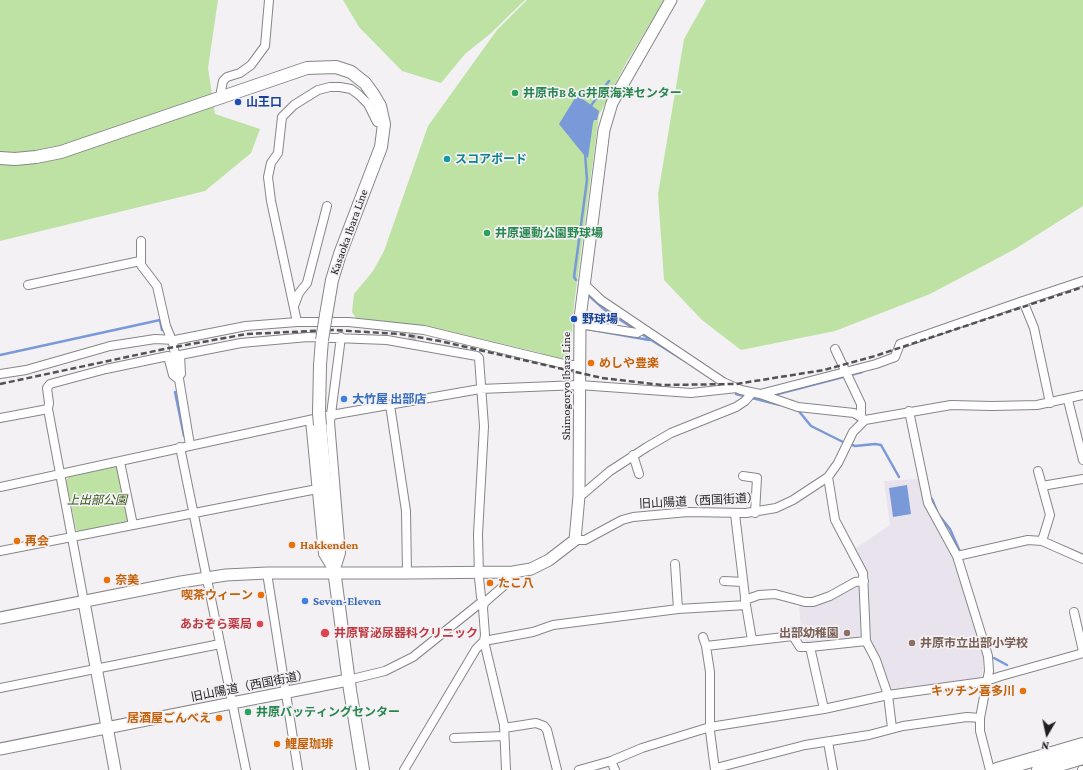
<!DOCTYPE html>
<meta charset="utf-8">
<style>
body{margin:0}
#map{position:relative;width:1083px;height:770px;overflow:hidden;background:#f3f1f4;font-family:"Crimson Pro",serif}
canvas{display:block}
.north{position:absolute;left:1027px;top:714px;width:40px;height:40px;-webkit-text-stroke:3px #f3f1f4;paint-order:stroke;rotate:189deg;font-size:11px;font-weight:700;line-height:16px;text-align:center;color:#201f21}
.north::after{content:'';display:block;margin:auto;width:14px;height:18px;background:#201f21;clip-path:polygon(50% 0,100% 100%,50% 72%,0 100%)}
</style>
<div id="map">
<canvas width="1083" height="770"></canvas>
<div class="north">N</div>
</div>
<script>
const context = document.querySelector('canvas').getContext('2d');
context.lineJoin = 'round';
function fill(path, color) { context.fillStyle = color; context.fill(path, 'evenodd'); }
const poly = rows => new Path2D(rows.map(r => 'M' + r).join(''));
function trace(path, color, width, dash) { context.strokeStyle = color; context.lineWidth = width; context.lineCap = dash ? 'butt' : 'round'; context.setLineDash(dash || []); context.stroke(path); }
function label(font, color, halo, rows, align = 'center') {
  context.font = font + ' "Crimson Pro","Noto Sans JP",serif'; context.lineWidth = 3.5; context.setLineDash([]); context.textBaseline = 'middle'; context.strokeStyle = halo; context.fillStyle = color; for (const [text, x, y, turn = 0] of rows) {
    context.save(); context.translate(x, y); context.rotate((+turn || 0) * Math.PI / 180); context.textAlign = isNaN(turn) ? turn : align; if (halo) context.strokeText(text, 0, 0); context.fillText(text, 0, 0); context.restore();
  }
}
fill(poly([
 [919,479,926,506,955,558,984,655,982,680,889,693,868,641,866,584,869,576,853,550,890,525,884,481],
 [855,585,858,586,861,590,863,638,805,643,804,629,801,629,799,604]
]), '#e9e3ed');
fill(poly([
 [0,0,218,0,208,68,215,114,260,129,251,153,205,191,0,241],
 [343,0,525,0,490,34,465,54,441,83,402,71,359,27],
 [527,0,664,0,625,65,599,115,574,305,570,358,567,360,543,356,541,353,435,328,358,321,352,312,354,294,373,271,384,251,428,126,497,30],
 [706,0,1083,0,1083,206,1015,249,930,294,835,331,741,350,702,320,664,280,658,194,684,39],
 [116,467,119,468,129,520,127,523,79,533,76,529,66,480,69,477]
]), '#bde2a3');
fill(poly([
 [577,95,599,111,597,120,594,120,593,123,588,158,584,155,559,124],
 [907,485,911,514,893,517,889,488]
]), '#7a99d8');
trace(poly([
 [590,107,609,81],
 [576,280,574,277,587,180,585,153],
 [587,294,605,310,636,330],
 [587,329,649,340],
 [640,333,685,361],
 [0,355,160,320,162,330],
 [851,375,862,372],
 [175,392,184,436],
 [736,394,780,405],
 [774,395,843,377],
 [798,410,811,426,843,442,855,446,875,444,881,445,899,477],
 [932,499,938,514,950,529,960,552],
 [994,658,1007,665]
]), '#7a99d8', 2.5);
trace(poly([
 [412,342,413,331]
]), '#c9c7ca', 8, [8, 4]);
const street = poly([
 [223,97,221,91,223,81,227,77,240,73,251,65,265,46,269,0],
 [141,241,141,265,157,286,166,326,173,343,190,445],
 [583,283,601,300,644,329],
 [28,285,140,261],
 [294,306,299,293,307,283,327,206],
 [297,322,271,201,268,177,271,163,278,153,282,117,294,105,318,90,330,87,340,87,351,89,359,95,368,104,377,122,384,124],
 [579,324,637,333,644,329,723,382,741,390,760,394,798,407,854,413,865,420],
 [835,349,861,404,861,416],
 [0,374,26,370,110,346,155,339,175,340,246,326,297,322,349,322,424,330,568,365,578,365],
 [760,394,876,364,895,357,900,344,1023,301],
 [1068,400,1083,460],
 [1050,403,1034,328,1023,301,1083,281],
 [390,405,406,511,407,573],
 [909,411,928,503,957,556,988,656,989,671,980,718,980,731,990,770],
 [0,418,48,409],
 [310,420,323,554,332,569],
 [180,447,246,770],
 [633,455,639,474],
 [120,462,133,525],
 [1038,471,1050,515,1042,541],
 [743,476,757,478,755,513],
 [828,477,835,520,863,573,866,641,876,660,888,695,892,728],
 [1042,486,1083,479],
 [0,487,337,414,480,389,579,385,691,393,737,388],
 [579,496,583,494,610,471,647,447,671,433,736,407,745,401,752,393],
 [735,514,746,605],
 [575,540,585,540,622,520,633,517,688,512,746,513,776,508,793,500,828,477,838,463,853,432,865,420,951,405,992,406,1037,405,1083,395],
 [0,551,317,489],
 [957,556,1028,540,1042,541,1083,559],
 [675,564,678,609],
 [336,569,341,553,330,422,341,337],
 [267,573,298,770],
 [724,581,743,582],
 [745,600,759,595,775,594,805,602,813,602,830,596,855,582,864,581],
 [84,602,48,409,49,403,47,388,50,384,106,369,168,356,173,375,177,378,181,374,180,355,241,343,308,337,387,340,477,356,479,358,484,426,478,534,479,578,481,597,484,603,479,604,413,657,385,671,348,680],
 [1074,612,1083,651],
 [703,637,706,646],
 [810,647,866,641],
 [0,688,220,644],
 [504,728,536,723,544,726,547,730,557,770],
 [454,738,504,736],
 [828,742,833,770],
 [611,761,615,770],
 [716,768,805,745,869,735,903,726,967,717,980,718],
 [404,770,476,649,484,641,485,635,483,608,484,603,507,583,513,572],
 [506,770,504,725,484,641,533,632,553,625,678,609,746,605,752,640],
 [579,770,611,761,642,748,710,727,824,709,888,695,983,682,1001,676,1083,653],
 [715,770,710,731,710,672,706,646,793,636,800,647,810,647,824,709],
 [1082,770,1083,770]
]);
const secondary = poly([
 [84,602,115,770],
 [0,618,181,582,226,575,267,573,407,573,513,572,531,569,549,560,575,540,579,496,580,318,604,130,612,103,671,0],
 [0,749,348,680]
]);
const primary = poly([
 [0,158,15,159,36,157,61,152,307,68,336,67,351,72,365,83,373,94,380,106,384,124,381,147,340,254,332,280,326,315],
 [319,413,320,365,322,340],
 [320,425,333,562,350,690,363,770]
]);
const highway = poly([
 [997,770,1083,745],
 [1039,770,1083,757]
]);
trace(street, '#878589', 10);
trace(secondary, '#878589', 13);
trace(primary, '#878589', 14);
trace(highway, '#878589', 16);
trace(street, '#fff', 8);
trace(secondary, '#fff', 11);
trace(primary, '#fff', 12);
trace(highway, '#fff', 14);
trace(poly([
 [0,384,169,348,247,334,333,330,400,334,440,341,602,378,662,385,736,384,824,370,875,356,1083,287]
]), '#535254', 2.5, [6, 3]);
const primaryBridge = poly([
 [322,340,326,315],
 [319,413,320,425]
]);
trace(primaryBridge, '#878589', 14, []);
trace(primaryBridge, '#fff', 12);
for (const [x, y, r, color] of [
 [515,93,4,"#2e9e5b"],
 [238,102,4,"#1a4fb4"],
 [447,159,4,"#0f9aa8"],
 [487,233,4,"#2e9e5b"],
 [574,319,4,"#1a4fb4"],
 [591,363,4,"#e8710a"],
 [344,399,4,"#3f7fe0"],
 [17,541,4,"#e8710a"],
 [292,545,4,"#e8710a"],
 [107,580,4,"#e8710a"],
 [490,583,4,"#e8710a"],
 [261,595,4,"#e8710a"],
 [305,601,4,"#3f7fe0"],
 [260,624,4,"#e0444e"],
 [325,633,5,"#e0444e"],
 [847,633,4,"#8d6e63"],
 [912,643,4,"#8d6e63"],
 [1023,691,4,"#e8710a"],
 [248,712,4,"#2e9e5b"],
 [219,718,4,"#e8710a"],
 [277,744,4,"#e8710a"]
]) { const dot = new Path2D(); dot.arc(x, y, r, 0, 2 * Math.PI); context.fillStyle = color; context.fill(dot); trace(dot, '#f3f1f4', 1.5); }
label('bold 12px', '#27864d', '#f3f1f4', [
 ["井原市B＆G井原海洋センター",523,93],
 ["井原運動公園野球場",495,233],
 ["井原バッティングセンター",256,712]
], 'left');
label('bold 12px', '#164399', '#f3f1f4', [
 ["山王口",246,102],
 ["野球場",582,319]
], 'left');
label('bold 12px', '#0d838f', '#f3f1f4', [
 ["スコアボード",455,159]
], 'left');
label('12px', '#201f21', '#f3f1f4', [
 ["Kasaoka Ibara Line",349,232,-70],
 ["Shimogoryo Ibara Line",566,386,-90],
 ["旧山陽道（西国街道）",699,501,-3],
 ["旧山陽道（西国街道）",250,686,-11]
]);
label('bold 12px', '#c56008', '#f3f1f4', [
 ["めしや豊楽",599,363],
 ["再会",25,541],
 ["Hakkenden",300,545],
 ["奈美",115,580],
 ["たこ八",498,583],
 ["喫茶ウィーン",253,595,"right"],
 ["キッチン喜多川",1015,691,"right"],
 ["居酒屋ごんべえ",211,718,"right"],
 ["鯉屋珈琲",285,744]
], 'left');
label('bold 12px', '#366cbe', '#f3f1f4', [
 ["大竹屋 出部店",352,399],
 ["Seven-Eleven",313,601]
], 'left');
label('italic 12px', '#345612', '#f3f1f4', [
 ["上出部公園",97,500]
]);
label('bold 12px', '#be3a42', '#f3f1f4', [
 ["あおぞら薬局",252,624],
 ["井原腎泌尿器科クリニック",334,633,"left"]
], 'right');
label('bold 12px', '#785e54', '#f3f1f4', [
 ["出部幼稚園",839,633],
 ["井原市立出部小学校",920,643,"left"]
], 'right');
</script>
